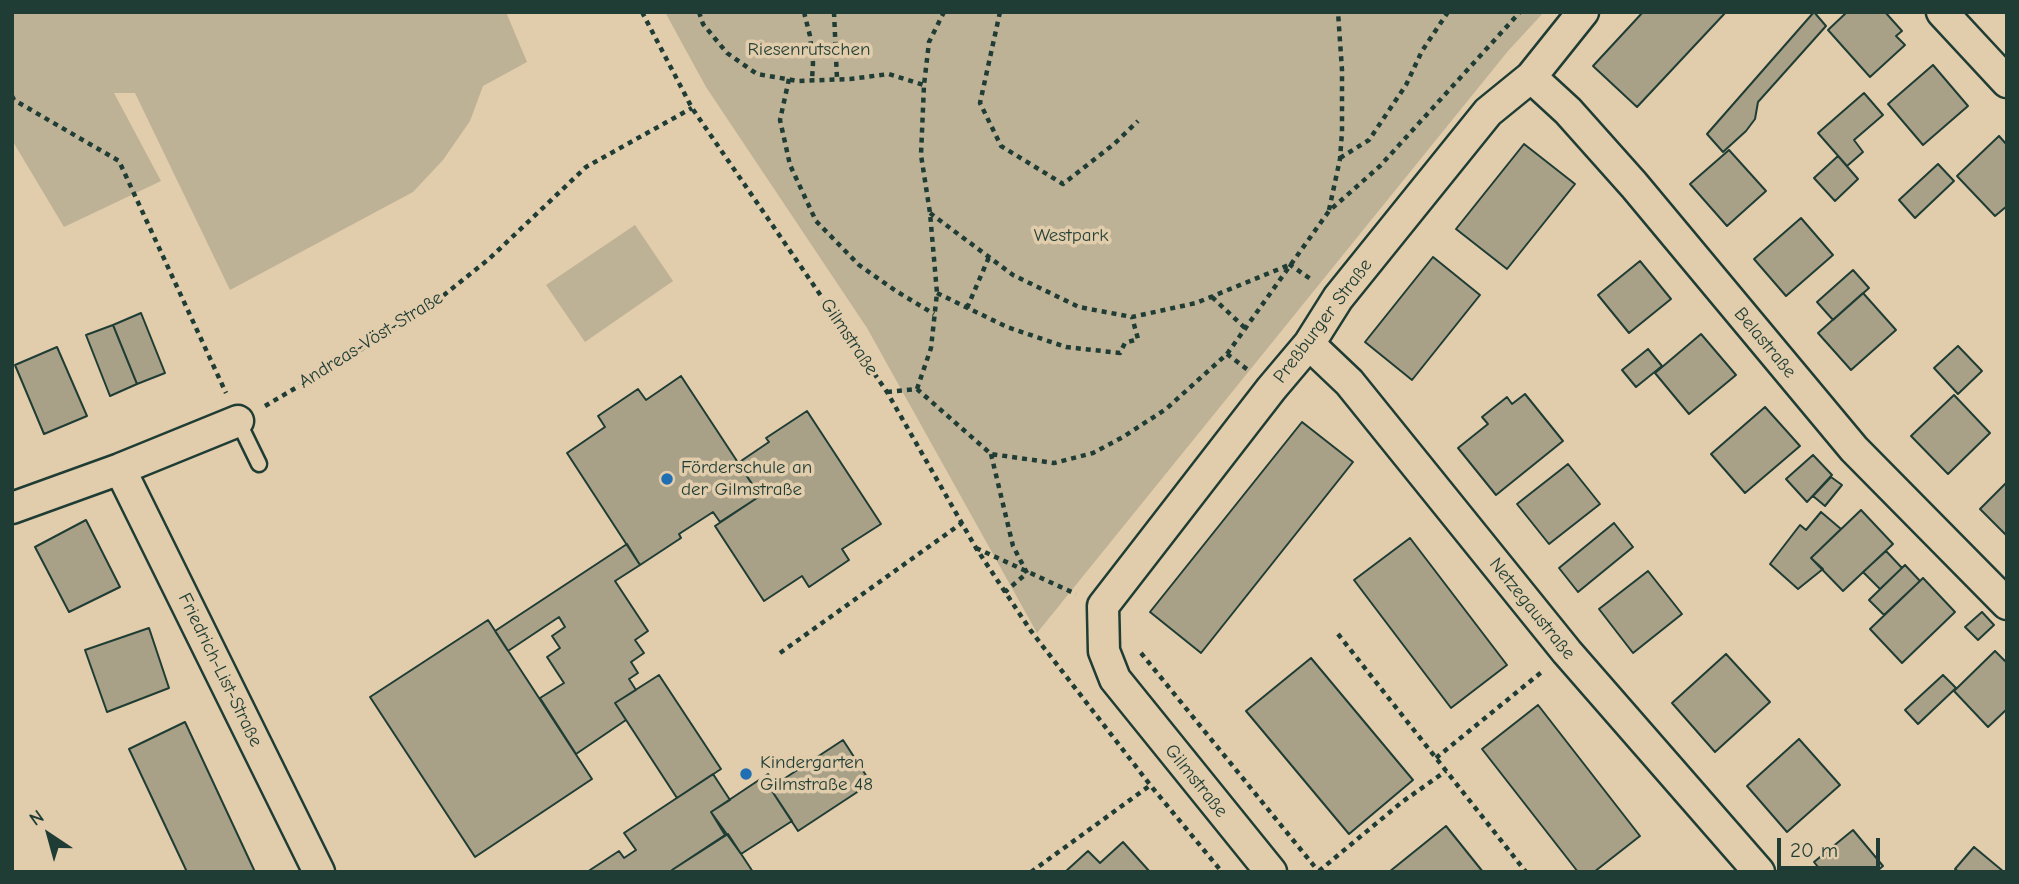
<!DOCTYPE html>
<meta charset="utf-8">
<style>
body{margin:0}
#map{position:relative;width:2019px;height:884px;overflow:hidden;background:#e1ccab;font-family:"Comic Neue",sans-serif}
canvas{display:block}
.frame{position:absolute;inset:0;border:14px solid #1f3d34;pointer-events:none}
.north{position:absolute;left:14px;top:800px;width:70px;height:70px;-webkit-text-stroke:5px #e1ccab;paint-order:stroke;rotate:324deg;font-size:19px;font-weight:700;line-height:28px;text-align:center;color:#1f3d34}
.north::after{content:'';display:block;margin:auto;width:24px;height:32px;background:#1f3d34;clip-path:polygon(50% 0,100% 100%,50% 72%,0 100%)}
.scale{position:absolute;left:1777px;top:838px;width:103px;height:32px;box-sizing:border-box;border:4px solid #1f3d34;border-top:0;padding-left:9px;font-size:21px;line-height:24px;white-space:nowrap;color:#1f3d34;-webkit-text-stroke:5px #e1ccab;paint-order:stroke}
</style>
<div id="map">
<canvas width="2019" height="884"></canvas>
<div class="frame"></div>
<div class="north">N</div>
<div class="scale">20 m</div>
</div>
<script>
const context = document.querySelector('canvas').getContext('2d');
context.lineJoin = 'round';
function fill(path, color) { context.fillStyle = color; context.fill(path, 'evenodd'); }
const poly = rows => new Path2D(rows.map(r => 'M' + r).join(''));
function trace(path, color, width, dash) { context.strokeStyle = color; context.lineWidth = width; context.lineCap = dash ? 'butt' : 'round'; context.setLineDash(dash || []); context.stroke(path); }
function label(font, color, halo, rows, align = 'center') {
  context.font = font + ' "Comic Neue",sans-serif'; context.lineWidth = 7; context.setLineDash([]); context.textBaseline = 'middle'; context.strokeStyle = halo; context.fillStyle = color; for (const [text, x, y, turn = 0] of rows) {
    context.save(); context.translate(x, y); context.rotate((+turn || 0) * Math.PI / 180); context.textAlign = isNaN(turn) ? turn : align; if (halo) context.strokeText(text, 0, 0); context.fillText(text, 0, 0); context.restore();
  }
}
fill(poly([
 [12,12,506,12,527,62,483,86,470,121,443,160,413,192,230,290,135,93,114,93,161,181,64,227,12,140],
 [665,12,1544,12,1508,51,1037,633,867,328,706,87],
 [635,225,673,281,585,342,546,285]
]), '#beb296');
const building = poly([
 [1643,12,1726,12,1637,107,1593,66,1643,12],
 [1814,12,1826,26,1758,102,1755,119,1746,131,1723,152,1707,134,1814,12],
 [1847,12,1885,12,1902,31,1896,36,1905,45,1870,77,1828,30,1847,12],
 [1933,65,1968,106,1923,145,1888,104,1933,65],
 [1864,93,1883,115,1854,140,1863,152,1847,166,1818,133,1864,93],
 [1999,136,2007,145,2007,206,1995,216,1957,176,1999,136],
 [1524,144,1575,184,1507,269,1456,229,1524,144],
 [1729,150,1766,191,1727,226,1690,184,1729,150],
 [1838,156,1858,179,1835,201,1814,178,1838,156],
 [1938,164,1954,181,1915,218,1899,200,1938,164],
 [1801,218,1833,255,1786,296,1754,259,1801,218],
 [1433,257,1480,295,1412,380,1365,342,1433,257],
 [1640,261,1671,299,1629,333,1598,295,1640,261],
 [1853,270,1869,288,1833,320,1817,302,1853,270],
 [1863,293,1896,330,1851,370,1818,333,1863,293],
 [141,313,165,373,137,384,113,325,141,313],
 [113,325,137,384,110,396,86,335,113,325],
 [1701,334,1736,375,1689,414,1655,373,1701,334],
 [1958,346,1982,371,1958,394,1934,368,1958,346],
 [57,347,87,416,44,434,15,365,57,347],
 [1648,349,1662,366,1636,387,1622,370,1648,349],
 [681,376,760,496,720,522,713,512,679,534,681,538,640,565,567,453,605,427,598,416,638,389,646,400,681,376],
 [1525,394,1563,441,1496,495,1458,448,1488,424,1482,417,1507,397,1512,404,1525,394],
 [1954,395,1990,433,1948,474,1911,436,1954,395],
 [1765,407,1800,446,1745,493,1711,454,1765,407],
 [807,411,881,524,842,549,849,560,809,587,802,576,764,601,715,526,760,496,738,463,769,442,766,438,807,411],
 [1302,422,1353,462,1201,653,1150,612,1302,422],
 [1813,455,1832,475,1807,502,1786,479,1813,455],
 [1568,464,1600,504,1549,544,1517,504,1568,464],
 [1831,477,1842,485,1825,506,1813,496,1831,477],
 [2007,482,2007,536,1980,509,2007,482],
 [1861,510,1893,544,1843,591,1811,558,1861,510],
 [1821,512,1841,529,1811,558,1823,569,1798,589,1770,564,1800,525,1806,530,1821,512],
 [86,520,120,587,69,612,35,547,86,520],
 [1614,523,1633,547,1578,592,1559,568,1614,523],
 [1410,538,1507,665,1451,708,1354,580,1410,538],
 [627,544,640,565,615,581,648,631,635,640,644,653,631,662,638,673,629,679,636,690,615,703,626,720,576,754,540,698,564,683,547,657,560,648,552,636,565,627,559,617,508,651,495,631,627,544],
 [1886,551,1902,568,1880,589,1863,572,1886,551],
 [1905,565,1920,581,1884,615,1869,600,1905,565],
 [1648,571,1682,614,1633,653,1599,609,1648,571],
 [1923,578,1955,612,1902,663,1870,629,1923,578],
 [1982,612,1994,625,1978,640,1965,627,1982,612],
 [488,620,592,779,475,857,370,697,488,620],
 [149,628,169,688,107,712,85,650,149,628],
 [1995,651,2007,663,2007,709,1988,727,1954,691,1995,651],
 [1726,654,1770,702,1715,752,1672,703,1726,654],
 [1311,658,1413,780,1349,834,1246,711,1311,658],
 [659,675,721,769,677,798,615,703,659,675],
 [1943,675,1956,688,1918,724,1905,710,1943,675],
 [1538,705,1640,836,1594,872,1578,872,1482,749,1538,705],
 [185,722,255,872,187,872,129,749,185,722],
 [1799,739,1840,785,1787,832,1747,786,1799,739],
 [843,740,871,783,798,831,770,788,843,740],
 [713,774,730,800,711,812,725,835,672,870,673,872,587,872,619,851,624,858,636,850,624,833,713,774],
 [768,774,775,785,770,788,792,821,741,854,711,812,768,774],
 [1446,826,1483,872,1389,872,1446,826],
 [1853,830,1883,866,1876,872,1822,872,1814,862,1853,830],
 [728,834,753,872,673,872,672,870,728,834],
 [1123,842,1150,872,1065,872,1088,851,1100,863,1123,842],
 [1974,847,2004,872,1959,872,1955,869,1974,847]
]);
fill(building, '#a8a188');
trace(building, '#1f3d34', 2);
const lane = poly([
 [238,421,259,464]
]);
const street = poly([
 [1942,12,2007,82],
 [1531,77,1568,111,1634,185,1854,449,2007,604],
 [1309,344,1349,382,1567,652,1759,872],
 [120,469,319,872],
 [12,508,120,469,238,421],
 [1271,872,1115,679,1104,651,1103,606,1271,389,1309,344,1338,298,1488,112,1531,77,1583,12]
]);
trace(lane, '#1f3d34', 19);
trace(street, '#1f3d34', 35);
trace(poly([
 [642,12,692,108,887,392,976,548,1031,631,1151,786,1222,872],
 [699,12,703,24,727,53,757,74,798,81,850,79,889,74,924,85],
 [804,12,810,36,813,63,812,80],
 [834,12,837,79],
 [1000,12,980,103,1001,146,1063,184,1114,144,1138,121],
 [789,79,780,120,790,165,816,221,859,265,896,291,934,314],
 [12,96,14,100,119,161,226,393],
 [1340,158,1369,140,1406,85,1422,51,1448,12],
 [1329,210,1340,159,1342,132,1342,70,1338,12],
 [930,213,1013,275,1079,307,1132,317,1196,303,1289,265],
 [1289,264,1312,280],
 [937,293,1007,327,1066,347,1120,353,1125,343,1138,339,1132,317],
 [1212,297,1245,328],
 [967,308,989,257],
 [1227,354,1248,370],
 [917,389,931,348,937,293,930,213,921,155,924,85,929,42,944,12],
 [887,392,917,389,991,454,1054,463,1093,453,1123,437,1166,409,1227,354,1329,211,1380,166,1520,12],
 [265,406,360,350,434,303,489,259,586,167,692,108],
 [991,454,1013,546,1027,573,1005,592],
 [976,548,1076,594],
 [1338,634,1526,872],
 [780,653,962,523],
 [1141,653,1319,872],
 [1436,758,1544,670],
 [1319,871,1402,802,1446,771],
 [1031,872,1152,784]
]), '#1f3d34', 4.5, [5, 5]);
trace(lane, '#e1ccab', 14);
trace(street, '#e1ccab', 30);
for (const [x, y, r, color] of [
 [667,479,7,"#1f6fb2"],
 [746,774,7,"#1f6fb2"]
]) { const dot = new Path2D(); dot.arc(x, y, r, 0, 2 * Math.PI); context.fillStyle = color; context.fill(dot); trace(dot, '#e1ccab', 2.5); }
label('19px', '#274339', '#e1ccab', [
 ["Riesenrutschen",809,50],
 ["Westpark",1071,236]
]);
label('19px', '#1f3d34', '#e1ccab', [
 ["Preßburger Straße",1323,321,-53],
 ["Gilmstraße",849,337,56],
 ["Andreas-Vöst-Straße",371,340,-32],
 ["Belastraße",1765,343,50],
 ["Netzegaustraße",1532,609,51],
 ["Friedrich-List-Straße",220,670,64],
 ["Gilmstraße",1196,781,51]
]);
label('19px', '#1f3d34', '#e1ccab', [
 ["Förderschule an",681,468],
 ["der Gilmstraße",681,490],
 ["Kindergarten",760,763],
 ["Gilmstraße 48",760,785]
], 'left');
</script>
